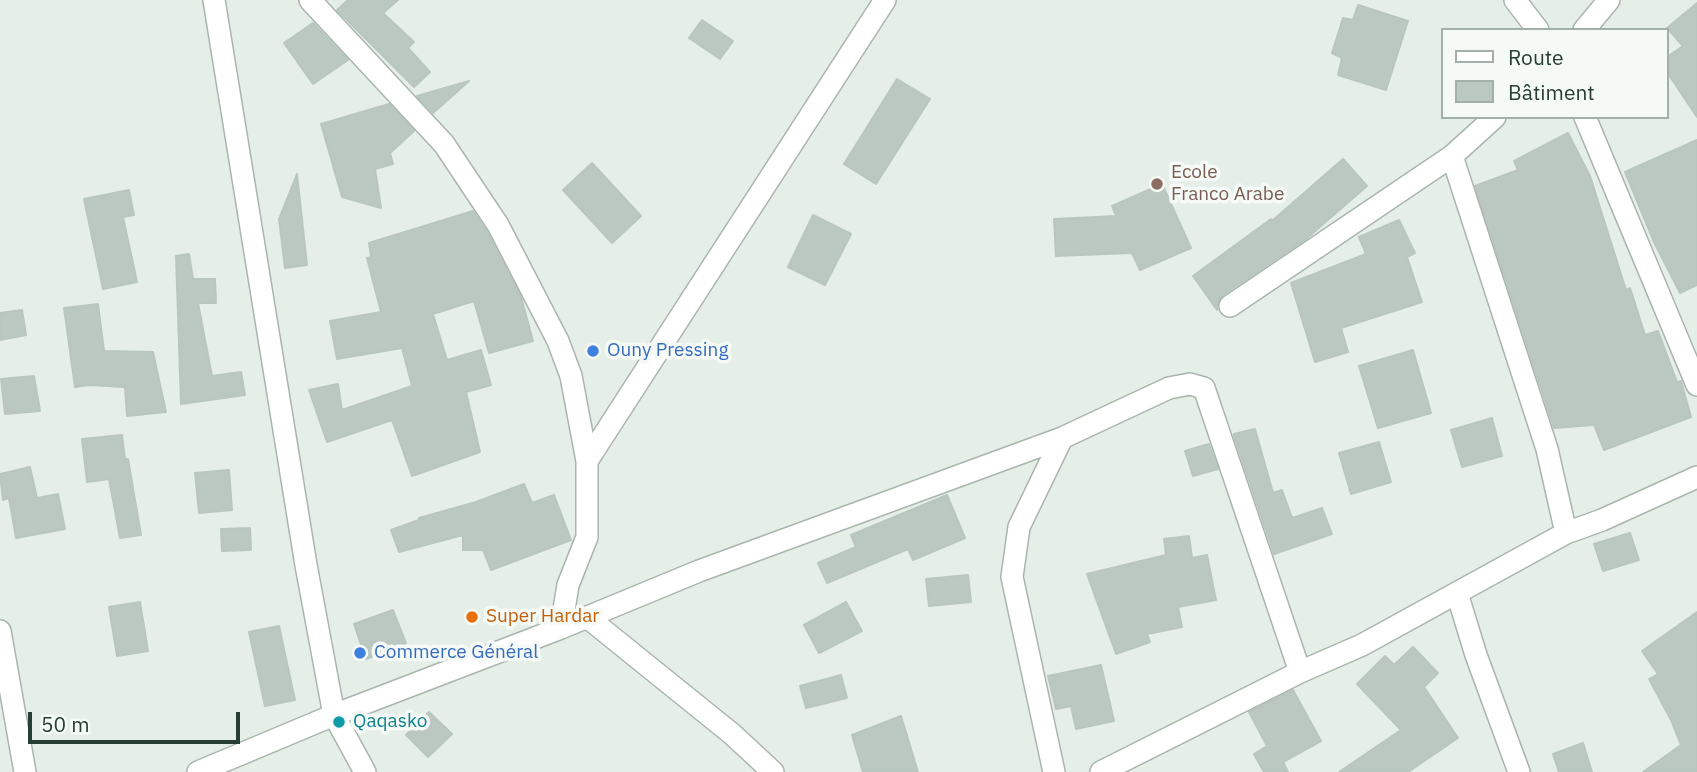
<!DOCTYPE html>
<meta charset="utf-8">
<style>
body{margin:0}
#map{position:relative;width:1697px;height:772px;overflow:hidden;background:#e6eee8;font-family:"IBM Plex Sans",sans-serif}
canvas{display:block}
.legend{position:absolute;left:1441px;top:28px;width:228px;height:91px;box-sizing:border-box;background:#f6faf7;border:2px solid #a3afa9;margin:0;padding:9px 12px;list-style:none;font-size:21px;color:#263e33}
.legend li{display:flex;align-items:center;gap:14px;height:35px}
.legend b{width:35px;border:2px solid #a3afa9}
.scale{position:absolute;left:28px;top:712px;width:212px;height:32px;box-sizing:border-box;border:4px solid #263e33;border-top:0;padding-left:9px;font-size:21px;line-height:24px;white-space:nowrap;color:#263e33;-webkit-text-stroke:5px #f6faf7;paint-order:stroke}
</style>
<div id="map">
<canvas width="1697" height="772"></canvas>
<ul class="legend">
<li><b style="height:9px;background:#fff"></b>Route</li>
<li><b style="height:19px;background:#bbc8c1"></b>Bâtiment</li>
</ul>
<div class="scale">50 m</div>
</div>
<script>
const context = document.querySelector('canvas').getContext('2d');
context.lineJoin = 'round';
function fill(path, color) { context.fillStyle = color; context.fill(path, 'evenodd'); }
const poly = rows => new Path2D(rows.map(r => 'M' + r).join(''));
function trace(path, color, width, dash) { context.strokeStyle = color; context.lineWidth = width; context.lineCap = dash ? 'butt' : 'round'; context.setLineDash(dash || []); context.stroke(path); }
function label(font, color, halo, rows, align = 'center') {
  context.font = font + ' "IBM Plex Sans",sans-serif'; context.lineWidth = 7; context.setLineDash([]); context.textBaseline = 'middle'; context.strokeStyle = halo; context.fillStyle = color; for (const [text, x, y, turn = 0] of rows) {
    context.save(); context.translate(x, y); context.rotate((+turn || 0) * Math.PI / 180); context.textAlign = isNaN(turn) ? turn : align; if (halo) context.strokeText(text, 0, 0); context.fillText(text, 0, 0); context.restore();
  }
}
const building = poly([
 [348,0,398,0,383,13,414,42,408,48,430,72,414,87,337,10,348,0],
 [1697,3,1697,117,1667,72,1667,57,1683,46,1667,28,1697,3],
 [1358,5,1408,21,1386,90,1338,75,1342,58,1332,53,1343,18,1353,20,1358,5],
 [702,20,733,41,720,59,689,38,702,20],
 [313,23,348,60,313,84,284,43,313,23],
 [897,79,930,99,876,184,844,164,897,79],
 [469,81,433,113,417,96,469,81],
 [389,104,414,131,390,153,393,164,375,169,381,208,342,197,321,124,389,104],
 [1568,133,1590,176,1626,290,1630,288,1645,335,1658,331,1677,382,1681,381,1691,417,1604,450,1594,425,1554,428,1475,186,1518,170,1514,161,1568,133],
 [1697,140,1697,285,1680,293,1654,242,1625,172,1697,140],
 [1343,159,1367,186,1306,239,1223,295,1218,301,1217,310,1193,276,1271,219,1272,221,1343,159],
 [592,163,641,216,612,243,563,190,592,163],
 [297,174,307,265,285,268,279,219,297,174],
 [1162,184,1191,248,1140,270,1132,253,1056,256,1054,219,1116,216,1112,206,1162,184],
 [129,190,134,215,123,217,137,282,103,289,84,199,129,190],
 [473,211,487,232,521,297,533,341,489,353,474,301,433,314,447,360,481,350,491,385,466,392,480,452,412,476,392,420,327,442,309,390,338,384,342,410,412,386,402,348,337,359,330,321,381,312,367,258,371,257,369,243,473,211],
 [813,215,851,234,825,285,788,267,813,215],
 [1399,220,1415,253,1407,257,1422,302,1341,328,1348,352,1315,362,1291,283,1366,254,1359,237,1399,220],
 [189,254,193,279,215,279,216,303,198,303,212,376,241,372,245,395,181,404,176,256,189,254],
 [98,304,104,351,153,352,166,412,127,416,125,387,89,385,75,387,64,308,98,304],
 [22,310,26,335,0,340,0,313,22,310],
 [1413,350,1431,413,1378,428,1359,366,1413,350],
 [34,376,40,411,5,414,1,379,34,376],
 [1492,418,1502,456,1462,467,1451,430,1492,418],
 [1255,429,1273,493,1282,490,1292,518,1322,508,1332,534,1274,554,1234,436,1234,434,1255,429],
 [122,435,125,459,128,459,141,535,120,538,109,479,87,482,82,439,122,435],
 [1379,442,1391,482,1351,494,1339,453,1379,442],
 [1209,444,1218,469,1193,476,1185,451,1209,444],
 [30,467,37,498,58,494,65,529,16,538,9,498,3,500,0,474,30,467],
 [229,470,232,510,199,513,195,473,229,470],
 [524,484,532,503,554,495,571,540,491,570,483,550,463,550,463,535,399,552,391,530,419,520,419,518,476,502,524,484],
 [947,495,965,538,913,560,908,549,827,583,818,563,856,547,851,535,947,495],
 [250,528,251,550,222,551,221,529,250,528],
 [1630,533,1639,560,1603,571,1594,544,1630,533],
 [1189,536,1192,558,1207,555,1216,600,1178,607,1182,627,1147,634,1150,642,1116,654,1087,574,1166,555,1164,539,1189,536],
 [968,575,971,602,929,606,926,579,968,575],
 [140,602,148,651,117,656,109,607,140,602],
 [846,602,862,631,819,653,804,625,846,602],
 [393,610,406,643,366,659,354,624,393,610],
 [1697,612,1697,772,1643,772,1681,745,1671,720,1649,679,1658,674,1642,651,1697,612],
 [279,626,295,700,265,706,249,632,279,626],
 [1413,647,1438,673,1424,687,1458,738,1408,772,1339,772,1401,730,1357,684,1385,656,1394,665,1413,647],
 [1101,665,1114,721,1076,729,1071,706,1056,709,1048,676,1101,665],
 [841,675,847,698,806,708,800,686,841,675],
 [1293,690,1321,741,1283,762,1288,772,1264,772,1254,754,1267,746,1249,712,1293,690],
 [429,712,452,734,428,757,406,735,429,712],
 [901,716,918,772,863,772,852,735,901,716],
 [1583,743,1592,772,1559,772,1553,754,1583,743]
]);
fill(building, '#bbc8c1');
trace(building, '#b8c7be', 2);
const minor = poly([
 [214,0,306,565,334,715,365,772],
 [310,0,444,144,498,225,558,341,571,376,587,461,587,537,568,585,561,628],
 [1515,0,1538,30],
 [1584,30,1609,0],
 [1585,117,1697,385],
 [1230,306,1452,156,1495,117],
 [587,461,885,0],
 [1566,533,1602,520,1697,477],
 [1457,593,1476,655,1519,772],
 [587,617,732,734,773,772],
 [0,631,25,772],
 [198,772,334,715,561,628,699,571,1062,438,1169,388,1190,384,1204,388,1300,672],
 [1054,772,1012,577,1019,527,1062,438],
 [1101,772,1300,672,1362,645,1566,533,1547,449,1452,156]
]);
trace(minor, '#a9b6ae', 24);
trace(minor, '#fff', 21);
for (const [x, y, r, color] of [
 [1157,184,7,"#8d6e63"],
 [593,351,7,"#3f7fe0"],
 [472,617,7,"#e8710a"],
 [360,653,7,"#3f7fe0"],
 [339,722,7,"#0f9aa8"]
]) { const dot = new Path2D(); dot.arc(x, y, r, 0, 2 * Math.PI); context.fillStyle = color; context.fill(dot); trace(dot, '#f6faf7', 2.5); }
label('19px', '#785e54', '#f6faf7', [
 ["Ecole",1171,173],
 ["Franco Arabe",1171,195]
], 'left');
label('19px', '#366cbe', '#f6faf7', [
 ["Ouny Pressing",607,351],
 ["Commerce Général",374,653]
], 'left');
label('19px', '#c56008', '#f6faf7', [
 ["Super Hardar",486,617]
], 'left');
label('19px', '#0d838f', '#f6faf7', [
 ["Qaqasko",353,722]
], 'left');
</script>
